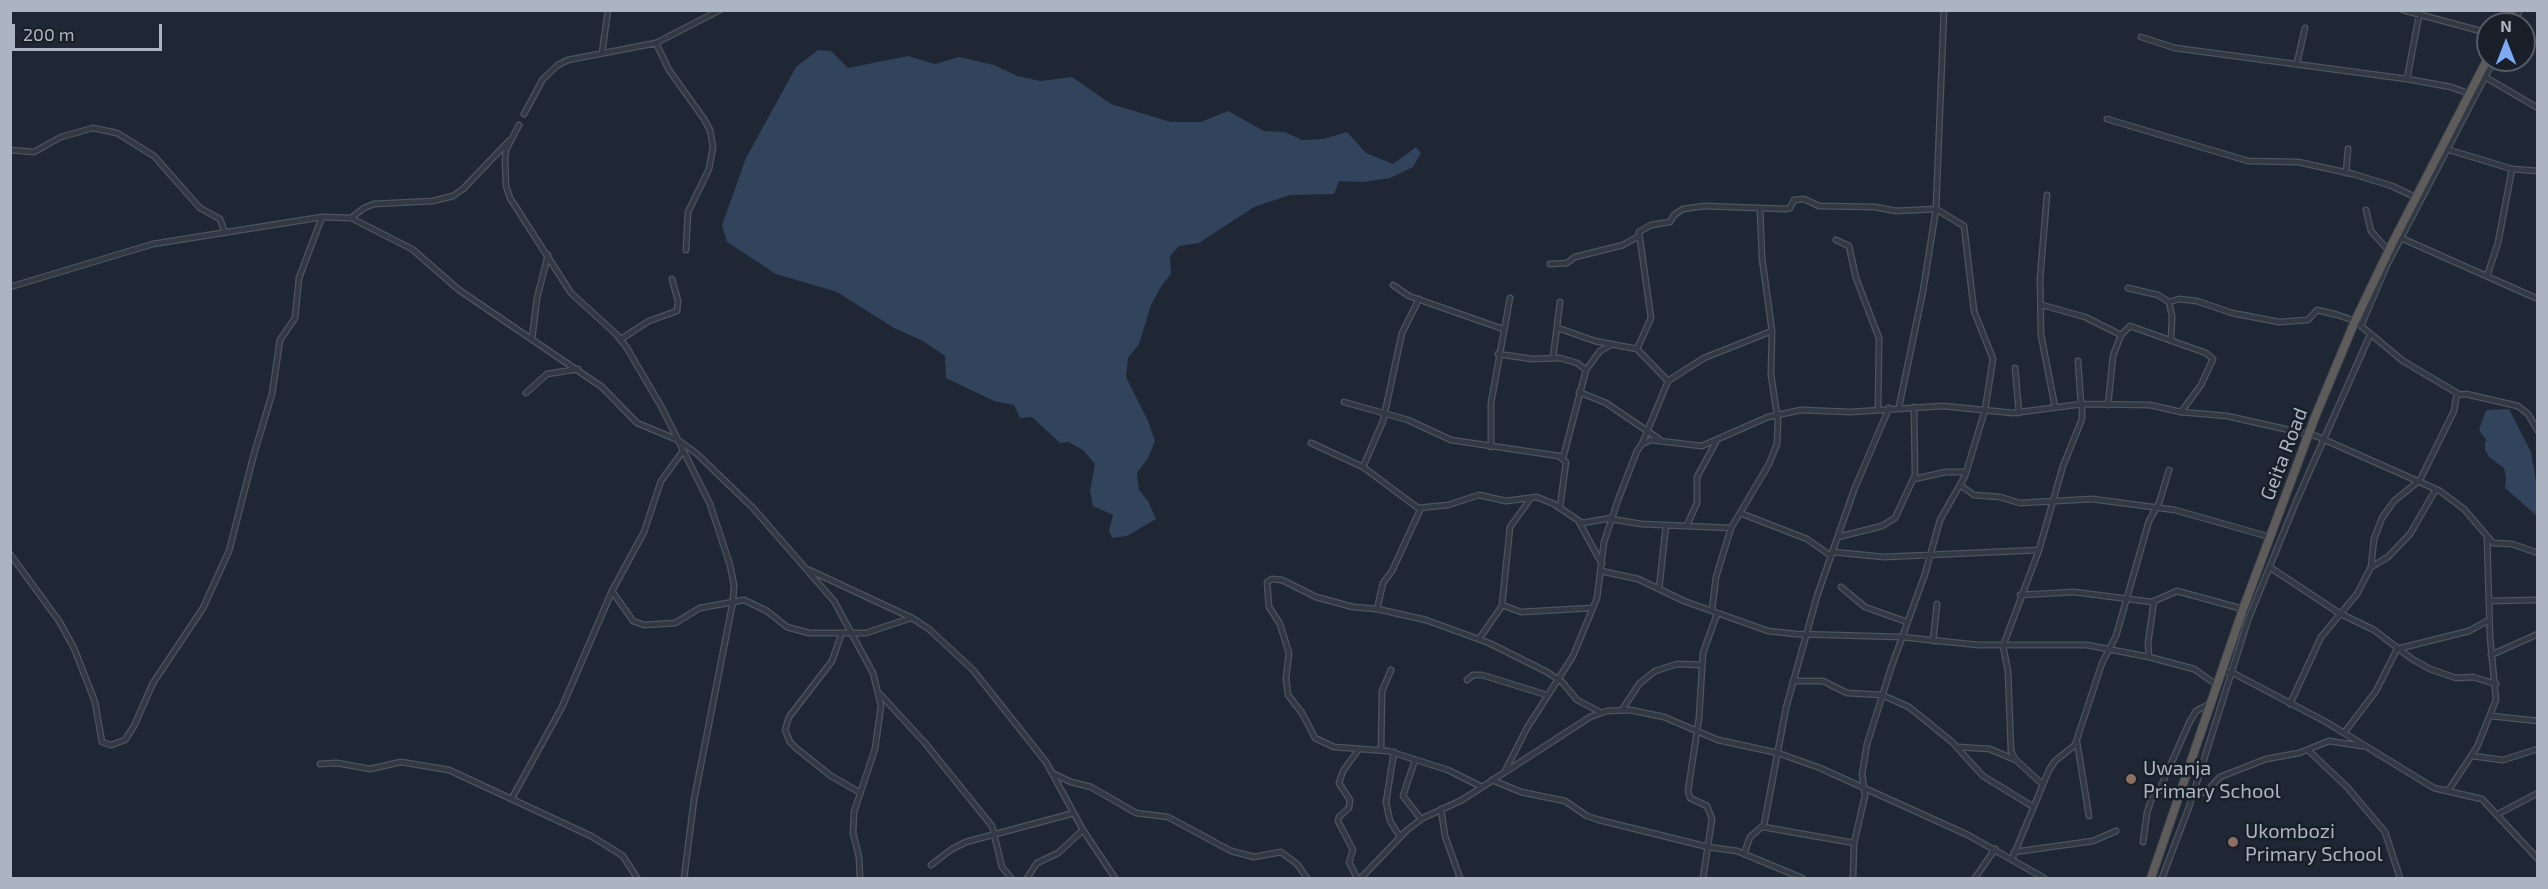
<!DOCTYPE html>
<style>
body{margin:0}
#map{position:relative;width:2548px;height:889px;overflow:hidden;background:#1f2734;font-family:"Exo 2",sans-serif}
canvas{display:block}
.frame{position:absolute;inset:0;border:12px solid #acb4c2;pointer-events:none}
.north{position:absolute;left:2476px;top:12px;width:60px;height:60px;box-sizing:border-box;background:#181f29;border:2px solid #535b66;border-radius:50%;rotate:0deg;font-size:16px;font-weight:700;line-height:24px;text-align:center;color:#acb4c2}
.north::after{content:'';display:block;margin:auto;width:21px;height:27px;background:#7ea9f5;clip-path:polygon(50% 0,100% 100%,50% 72%,0 100%)}
.scale{position:absolute;left:12px;top:24px;width:150px;height:27px;box-sizing:border-box;border:3px solid #acb4c2;border-top:0;padding-left:8px;font-size:18px;line-height:21px;white-space:nowrap;color:#acb4c2;-webkit-text-stroke:4px #181f29;paint-order:stroke}
</style>
<div id="map">
<canvas width="2548" height="889"></canvas>
<div class="frame"></div>
<div class="north">N</div>
<div class="scale">200 m</div>
</div>
<script>
const context = document.querySelector('canvas').getContext('2d');
context.lineJoin = 'round';
function fill(path, color) { context.fillStyle = color; context.fill(path, 'evenodd'); }
const poly = rows => new Path2D(rows.map(r => 'M' + r).join(''));
function trace(path, color, width, dash) { context.strokeStyle = color; context.lineWidth = width; context.lineCap = dash ? 'butt' : 'round'; context.setLineDash(dash || []); context.stroke(path); }
function label(font, color, halo, rows, align = 'center') {
  context.font = font + ' "Exo 2",sans-serif'; context.lineWidth = 5; context.setLineDash([]); context.textBaseline = 'middle'; context.strokeStyle = halo; context.fillStyle = color; for (const [text, x, y, turn = 0] of rows) {
    context.save(); context.translate(x, y); context.rotate((+turn || 0) * Math.PI / 180); context.textAlign = isNaN(turn) ? turn : align; if (halo) context.strokeText(text, 0, 0); context.fillText(text, 0, 0); context.restore();
  }
}
fill(poly([
 [818,50,831,51,848,68,908,56,935,64,959,57,994,65,1017,76,1040,81,1072,77,1111,104,1171,122,1201,122,1228,111,1264,131,1285,132,1302,140,1323,139,1347,132,1366,153,1393,164,1416,147,1421,153,1413,167,1390,178,1364,182,1339,181,1334,194,1290,195,1254,207,1199,243,1179,246,1170,256,1171,274,1162,285,1151,305,1139,344,1128,358,1126,377,1148,421,1155,441,1148,458,1137,473,1139,490,1148,501,1156,519,1127,536,1112,538,1109,531,1113,515,1093,506,1090,491,1095,464,1083,450,1068,442,1060,443,1032,417,1020,418,1014,405,994,401,946,378,945,356,923,341,894,328,837,292,776,274,727,242,722,225,746,158,796,67],
 [2509,409,2531,452,2537,487,2537,516,2505,488,2506,477,2504,468,2489,457,2485,450,2485,441,2487,441,2479,430,2486,410]
]), '#32435c');
const minor = poly([
 [2403,10,2488,33],
 [2513,24,2520,10],
 [2141,37,2175,48,2407,79,2451,87,2470,94],
 [656,43,669,70,704,119,710,130,713,147,709,169,688,212,686,250],
 [602,53,608,10],
 [2297,63,2305,28],
 [2485,77,2538,108],
 [2407,79,2420,10],
 [524,114,543,79,558,65,568,60,656,43,720,10],
 [2107,119,2248,161,2298,162,2353,174,2392,186,2415,197],
 [519,125,506,150,505,159,506,186,510,198,571,293,616,334,627,348,662,408,710,504,730,565,734,585,733,601,694,800,684,878],
 [2446,149,2512,169,2538,171],
 [10,150,34,152,61,137,93,128,117,133,154,156,200,208,220,219,225,233],
 [2346,173,2348,149],
 [2047,195,2040,279,2041,335,2055,407],
 [2366,210,2371,231,2389,251],
 [351,218,364,208,374,204,433,201,453,196,463,189,509,141],
 [2401,238,2538,299],
 [1836,240,1849,246,1856,278,1879,338,1878,409],
 [1550,264,1567,263,1575,257,1623,245,1639,236],
 [2487,276,2498,243,2512,169],
 [1393,285,1409,296,1503,329],
 [10,287,153,244,322,217,351,218,412,249,459,290,602,387,637,423,678,440,696,453,753,508,834,601,873,673,881,706,875,749,854,812,853,833,859,857,860,878],
 [2128,288,2158,295,2169,302,2172,316,2171,341],
 [2169,302,2179,299,2197,301,2232,313,2279,322,2308,320,2317,310,2338,315,2355,321,2403,361,2457,393,2454,411,2420,480,2394,501,2382,518,2374,539,2371,567,2357,594,2321,637,2290,704],
 [2042,305,2085,317,2121,335],
 [2361,326,2387,265,2494,60],
 [1558,328,1595,341,1637,349,1668,381],
 [532,339,537,298,548,255],
 [621,339,649,321,677,311,678,301,672,279],
 [1637,349,1651,318,1639,232,1651,225,1670,222,1674,215,1683,209,1704,206,1786,209,1790,208,1794,200,1804,199,1819,206,1875,207,1896,211,1936,209,1964,226,1974,311,1993,359,1985,410,1965,476,1940,520,1925,574,1891,668,1867,744,1862,774,1865,796,1854,843,1853,878],
 [1498,354,1532,359,1560,358,1577,363,1586,370],
 [1553,358,1560,302],
 [2078,361,2081,404],
 [2015,368,2019,413],
 [1579,392,1606,403,1659,439],
 [526,393,547,374,578,369],
 [2457,395,2466,394,2518,406,2528,414,2538,431],
 [1344,402,1408,420,1451,440,1559,456,1566,462,1560,507],
 [2108,405,2113,356,2121,335,2130,326,2206,353,2213,359,2201,385,2181,412],
 [1899,407,1923,291,1936,209,1944,10],
 [1311,443,1363,467,1418,508,1448,505,1479,495,1506,501,1537,497,1554,504,1582,523,1611,518],
 [1642,444,1668,381,1704,358,1772,331],
 [1491,447,1491,403,1510,298],
 [1563,458,1586,370,1600,351,1612,344],
 [1363,467,1383,421,1402,333,1419,299],
 [1914,479,1946,472,1966,472],
 [1960,485,1974,495,2000,497,2020,503,2092,499,2175,510,2270,537],
 [1531,498,1510,527,1502,605,1521,612,1592,608],
 [1740,513,1807,539,1831,556],
 [1611,519,1641,524,1731,528],
 [1579,522,1602,564],
 [1687,525,1697,503,1697,477,1716,442],
 [1838,537,1882,526,1895,518,1915,475,1914,407],
 [1833,552,1884,557,2039,550],
 [10,554,59,621,74,648,95,702,102,742,111,745,125,740,134,726,153,683,203,608,229,551,254,454,272,394,280,340,295,318,299,278,322,217],
 [2371,567,2388,557,2410,534,2436,489],
 [2271,568,2339,613,2374,630,2412,659,2430,669,2456,678,2473,677,2496,684],
 [809,570,912,618,929,629,973,670,1046,762,1083,830,1115,878],
 [1601,571,1638,579,1684,601,1768,631,1796,634,1902,637,1978,645,2087,645,2149,657,2194,669,2217,685],
 [1841,587,1865,607,1907,622],
 [1659,589,1666,525],
 [612,591,633,621,644,625,675,623,700,608,744,600,767,611,787,627,809,633,866,633,911,618],
 [2020,595,2074,592,2152,602,2177,591,2243,609],
 [2489,601,2538,600],
 [1377,609,1383,583,1392,571,1421,508],
 [1712,610,1716,577,1731,528,1769,464,1777,444,1778,421,1771,375,1772,331,1762,258,1760,208],
 [841,635,832,661,789,717,785,730,790,742,796,748,831,776,859,792],
 [1479,639,1502,606],
 [1933,641,1937,604],
 [2491,655,2538,634],
 [2149,657,2148,643,2154,601],
 [2222,671,2233,673,2326,722,2434,788,2482,799,2538,859],
 [1467,680,1473,675,1482,675,1547,695],
 [1793,681,1823,681,1847,693,1882,695,1909,707,1952,742,1983,776,2032,806],
 [879,693,925,743,992,826,1002,867,1011,878],
 [1622,710,1639,684,1655,671,1677,664,1702,665],
 [2491,716,2538,721],
 [2344,733,2376,691,2397,649,2469,631,2489,620],
 [2077,742,2089,816],
 [1958,747,1990,749,2013,759],
 [1381,750,1382,691,1391,670],
 [2308,750,2347,787,2385,832,2400,878],
 [1394,752,1386,802,1390,821,1400,837],
 [2472,756,2503,760,2538,749],
 [1415,760,1403,796,1421,819],
 [320,764,337,763,370,769,401,762,449,770,591,836,623,856,637,878],
 [1504,773,1527,728,1573,656,1597,598,1604,542,1618,500,1637,451,1642,444,1651,440,1702,446,1768,417,1801,410,1851,412,1943,406,2013,413,2082,404,2150,405,2181,412,2227,416,2316,436,2440,491,2464,509,2493,543,2512,544,2538,553],
 [1054,774,1071,782,1091,787,1136,813,1168,817,1231,851,1254,857,1281,852,1297,864,1307,878],
 [1492,780,1521,792,1565,801,1587,816,1599,820,1708,847,1737,851,1802,878],
 [2042,784,2015,759,2011,751,2008,671,2003,646,2039,550,2063,466,2082,419,2082,404],
 [1482,787,1448,770,1388,751,1334,747,1315,738,1302,713,1288,695,1286,678,1289,653,1280,624,1269,607,1267,582,1272,579,1282,580,1316,597,1353,607,1377,609,1426,620,1489,643,1547,672,1562,682,1577,700,1600,712],
 [2448,791,2477,747,2496,700,2490,637,2487,538],
 [2193,794,2206,792,2220,777,2266,759,2299,753,2329,741,2362,746],
 [512,798,562,707,612,591,644,532,661,481,683,451],
 [1441,809,1445,836,1460,878],
 [2498,814,2538,793],
 [1763,827,1854,843],
 [2143,842,2147,813,2151,800,2159,791,2189,723,2196,711,2212,703],
 [2014,852,2093,841,2116,831],
 [1744,854,1750,837,1764,825,1786,708,1817,596,1854,490,1889,408],
 [2012,859,2049,770,2055,761,2075,745,2102,663,2116,636,2149,521,2159,503,2169,470],
 [931,865,952,849,966,842,1074,813],
 [1027,878,1037,863,1058,853,1083,830],
 [1357,878,1349,862,1353,850,1338,821,1339,817,1349,808,1350,800,1339,783,1343,771,1359,749],
 [1361,878,1407,830,1423,818,1462,800,1590,717,1607,711,1630,710,1664,717,1718,740,1778,753,1820,768,1968,835,2044,878],
 [1703,878,1712,819,1707,806,1690,798,1688,791,1699,718,1703,653,1717,614],
 [1975,878,1995,849],
 [2162,878,2189,807,2248,620,2296,502,2370,335]
]);
const trunk = poly([
 [2505,24,2512,10],
 [2151,878,2243,609,2315,417,2355,321,2392,244,2488,58]
]);
trace(minor, '#4d5460', 7);
trace(trunk, '#3a414c', 10);
trace(minor, '#323945', 4.5);
trace(trunk, '#5e5c5a', 8);
for (const [x, y, r, color] of [
 [2131,779,6,"#8d6e63"],
 [2233,842,6,"#8d6e63"]
]) { const dot = new Path2D(); dot.arc(x, y, r, 0, 2 * Math.PI); context.fillStyle = color; context.fill(dot); trace(dot, '#181f29', 2); }
label('20px', '#acb4c2', '#181f29', [
 ["Geita Road",2284,454,-69]
]);
label('20px', '#acb4c2', '#181f29', [
 ["Uwanja",2143,768],
 ["Primary School",2143,791],
 ["Ukombozi",2245,831],
 ["Primary School",2245,854]
], 'left');
</script>
